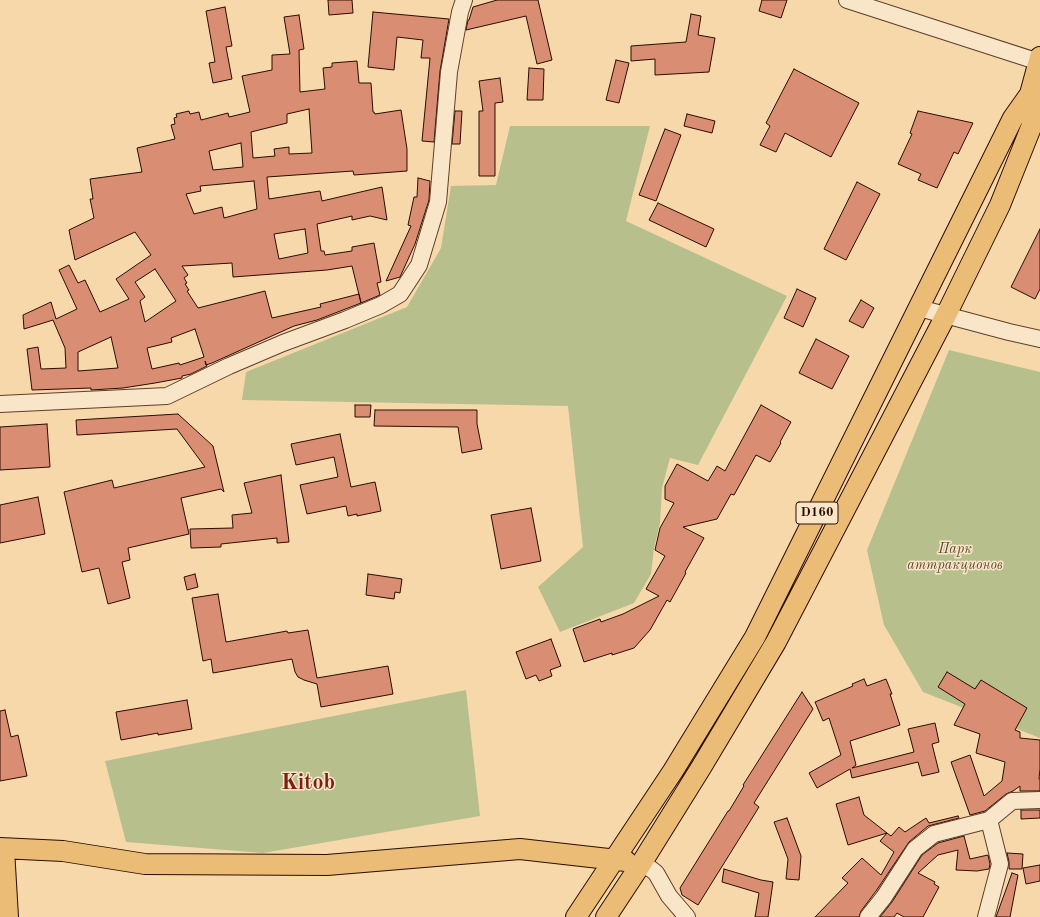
<!DOCTYPE html>
<meta charset="utf-8">
<style>
body{margin:0}
canvas{display:block;background:#f6d8aa}
</style>
<canvas width="1040" height="917"></canvas>
<script>
const context = document.querySelector('canvas').getContext('2d');
context.lineJoin = 'round';
function fill(path, color) { context.fillStyle = color; context.fill(path, 'evenodd'); }
const poly = rows => new Path2D(rows.map(r => 'M' + r).join(''));
function trace(path, color, width, dash) { context.strokeStyle = color; context.lineWidth = width; context.lineCap = dash ? 'butt' : 'round'; context.setLineDash(dash || []); context.stroke(path); }
function label(font, color, halo, rows, align = 'center') {
  context.font = font + ' "Old Standard TT",serif'; context.lineWidth = 3; context.setLineDash([]); context.textBaseline = 'middle'; context.strokeStyle = halo; context.fillStyle = color; for (const [text, x, y, turn = 0] of rows) {
    context.save(); context.translate(x, y); context.rotate((+turn || 0) * Math.PI / 180); context.textAlign = isNaN(turn) ? turn : align; if (halo) context.strokeText(text, 0, 0); context.fillText(text, 0, 0); context.restore();
  }
}
fill(poly([
 [510,126,650,126,626,221,787,296,698,465,670,458,662,488,660,523,654,548,651,574,634,603,560,632,538,587,583,547,568,406,242,400,246,372,407,307,441,248,451,186,496,185],
 [949,350,1040,372,1040,738,923,692,884,625,867,550],
 [466,690,480,816,263,853,126,842,105,761]
]), '#b7c08d');
const building = poly([
 [328,0,352,0,353,13,329,15,328,0],
 [497,0,538,0,552,60,537,64,526,16,466,30,468,20,469,20,473,7,497,0],
 [762,0,787,0,781,18,759,11,762,0],
 [225,7,232,46,226,47,232,79,213,83,209,63,215,62,206,11,225,7],
 [373,12,449,19,440,71,434,142,422,141,430,58,421,58,423,40,397,37,394,70,368,67,373,12],
 [691,14,701,16,698,35,715,38,709,72,655,75,655,59,631,61,631,46,686,42,691,14],
 [299,15,304,49,299,50,300,92,325,89,323,68,332,67,332,63,357,61,359,83,371,83,373,112,374,112,375,114,401,110,407,149,407,171,354,175,353,171,267,177,269,199,320,191,322,201,382,187,387,220,370,216,352,220,352,216,317,224,321,251,324,251,325,255,352,251,352,247,374,243,381,282,377,283,380,295,361,303,352,266,327,270,233,277,232,263,182,266,188,275,184,278,187,283,185,284,189,290,187,291,198,308,265,291,272,318,321,307,320,304,359,294,361,303,317,320,294,326,212,363,206,365,205,361,207,366,191,374,182,376,182,378,155,383,123,388,91,390,91,388,32,390,27,349,38,347,41,369,66,368,65,348,53,320,24,329,23,315,51,302,56,319,77,309,59,270,69,265,78,283,85,280,100,312,129,299,116,279,151,255,135,232,75,260,69,230,94,218,90,199,93,199,90,179,142,172,137,148,175,139,171,125,175,124,174,118,177,117,176,114,189,111,190,114,199,112,201,120,228,113,229,117,250,112,242,76,272,70,272,55,290,54,284,17,299,15],
 [309,109,312,153,289,154,289,147,274,149,275,156,253,158,251,132,287,123,287,114,309,109],
 [241,143,243,167,213,170,209,151,241,143],
 [254,181,257,209,224,218,222,207,194,214,186,194,201,191,200,186,254,181],
 [305,229,308,253,279,259,274,234,305,229],
 [155,269,176,301,145,322,140,301,145,297,135,282,155,269],
 [195,329,204,357,180,365,179,363,152,369,147,348,172,342,171,338,195,329],
 [111,337,118,368,78,371,78,352,111,337],
 [616,60,629,63,619,103,606,100,616,60],
 [529,68,544,69,543,100,527,100,529,68],
 [794,69,859,103,831,157,785,133,776,152,760,145,770,126,766,123,794,69],
 [500,78,503,102,495,103,495,176,479,176,479,111,483,111,479,81,500,78],
 [455,111,462,111,460,144,452,144,455,111],
 [918,111,973,123,958,154,954,152,937,188,918,180,921,174,898,164,912,134,910,133,918,111],
 [687,114,715,121,712,133,684,126,687,114],
 [665,129,681,135,656,201,639,195,665,129],
 [418,178,430,181,429,200,415,244,400,277,386,281,411,226,408,225,414,197,417,197,418,178],
 [857,182,880,194,846,260,824,249,857,182],
 [658,203,714,229,706,247,649,220,658,203],
 [1040,229,1040,289,1035,299,1011,287,1040,229],
 [797,289,816,298,803,327,784,318,797,289],
 [861,300,874,308,863,328,849,321,861,300],
 [816,339,849,356,832,389,799,373,816,339],
 [355,405,371,405,370,417,355,417,355,405],
 [761,405,791,422,780,442,781,443,770,462,756,455,734,495,731,494,717,519,683,527,704,538,685,572,686,573,670,602,667,600,650,630,634,648,612,655,612,653,584,662,573,629,600,619,601,622,623,614,659,596,646,589,665,556,655,550,660,528,674,503,665,499,665,486,677,464,708,481,717,466,725,471,761,405],
 [375,410,477,410,477,424,482,449,462,453,458,427,374,426,375,410],
 [178,414,213,446,224,492,221,489,181,498,189,534,128,548,130,560,122,562,130,598,108,604,99,568,82,572,64,492,112,480,114,488,205,467,177,429,77,435,76,420,178,414],
 [47,424,50,467,0,470,0,427,47,424],
 [340,434,351,487,375,482,381,511,357,516,357,514,348,516,346,506,307,514,300,485,338,477,334,457,296,465,291,444,340,434],
 [281,475,289,542,277,543,277,538,221,544,221,547,191,548,190,529,233,528,232,515,252,513,244,483,281,475],
 [38,497,45,534,0,543,0,505,38,497],
 [531,508,541,561,501,569,491,515,531,508],
 [195,574,198,587,187,590,184,577,195,574],
 [368,574,402,579,400,593,395,592,394,599,366,595,368,574],
 [218,594,226,642,287,631,288,633,308,630,317,678,388,666,393,694,321,707,317,684,304,680,298,677,295,672,292,659,213,673,211,659,203,661,192,598,218,594],
 [551,639,561,666,550,670,552,676,539,681,536,675,526,679,516,652,551,639],
 [947,672,975,689,981,680,1027,708,1015,730,1020,732,1020,738,1040,740,1040,769,1039,779,1040,779,1040,791,1020,791,1020,786,1013,791,1006,794,985,811,970,815,951,762,970,755,984,796,1002,781,1005,762,976,753,980,734,954,725,965,704,938,687,947,672],
 [864,679,867,686,886,679,892,694,890,694,900,725,850,741,856,765,852,768,914,752,908,729,935,723,939,742,932,744,939,772,922,776,918,762,852,778,850,769,817,788,809,773,841,755,829,718,823,721,815,702,853,686,852,684,864,679],
 [802,692,813,709,754,803,759,807,698,905,682,895,680,888,728,811,729,811,744,786,743,785,802,692],
 [187,700,192,729,158,735,158,733,121,740,116,712,187,700],
 [5,710,11,737,18,735,27,776,0,781,0,711,5,710],
 [859,797,864,815,887,833,848,845,836,804,859,797],
 [1021,810,1040,810,1040,818,1021,819,1021,810],
 [958,816,959,818,928,826,909,842,876,891,861,911,859,917,815,917,848,883,842,878,862,858,881,875,894,852,880,841,887,833,891,836,899,827,905,832,926,818,929,823,958,816],
 [787,818,801,856,799,880,786,879,788,859,774,822,787,818],
 [964,836,970,859,988,855,990,864,989,869,977,871,956,870,958,850,938,855,918,873,935,882,934,884,939,887,923,917,904,917,897,913,894,917,880,917,892,902,922,855,938,843,964,836],
 [1007,853,1023,854,1022,869,1009,869,1009,862,1007,853],
 [1040,865,1040,881,1026,884,1023,868,1040,865],
 [724,869,761,880,773,882,768,917,755,917,759,893,722,882,724,869],
 [1012,873,1018,875,1010,917,996,917,1012,873]
]);
fill(building, '#d98d73');
trace(building, '#2b0c00', 1);
const minor = poly([
 [847,0,1039,62],
 [919,308,1009,332,1040,339],
 [0,404,167,396,229,366,283,343,345,320,381,305,400,294,419,265,438,202,449,72,460,12,464,0],
 [641,864,651,869,656,873,669,896,687,917],
 [868,917,884,897,915,849,934,834,989,820,1012,801,1040,800],
 [986,917,1000,864,989,820]
]);
const major = poly([
 [0,848,63,851,145,864,327,865,520,849,626,861],
 [4,849,8,917],
 [576,917,673,771,755,637,1013,118,1030,94],
 [606,917,641,864,702,766,776,642,946,315,1000,205,1032,125,1030,94,1040,57]
]);
trace(minor, '#5e3f2a', 18);
trace(major, '#2b0c00', 22);
trace(minor, '#f9e6c8', 16);
trace(major, '#ebbc75', 20);
for (const [x, y, w] of [
 [817,513,42]
]) { const box = new Path2D(); box.roundRect(x - w / 2, y - 11, w, 22, 3); context.fillStyle = '#f9e6c8'; context.fill(box); trace(box, '#2b0c00', 1); }
label('bold 13px', '#2b0c00', null, [
 ["D160",817,513]
]);
label('italic 14px', '#5c4b31', '#f9e6c8', [
 ["Парк",955,549],
 ["аттракционов",955,565]
]);
label('bold 22px', '#7a1f14', '#f9e6c8', [
 ["Kitob",308,783]
]);
</script>
